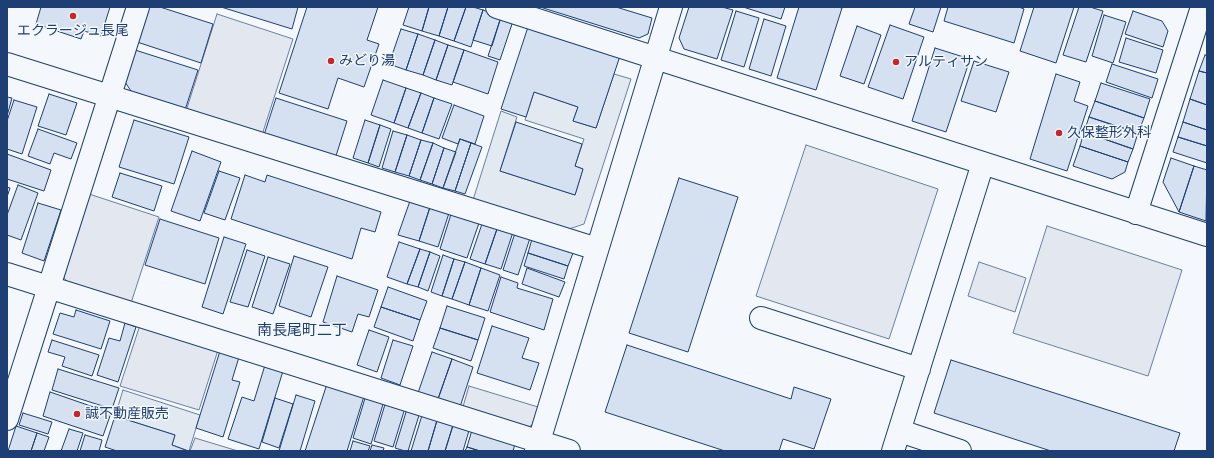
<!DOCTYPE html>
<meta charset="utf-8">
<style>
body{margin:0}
#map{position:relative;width:1214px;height:458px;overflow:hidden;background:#f4f7fb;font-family:Signika,sans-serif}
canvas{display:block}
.frame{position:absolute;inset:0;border:8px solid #1d3f73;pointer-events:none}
</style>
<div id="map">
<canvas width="1214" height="458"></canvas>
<div class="frame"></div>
</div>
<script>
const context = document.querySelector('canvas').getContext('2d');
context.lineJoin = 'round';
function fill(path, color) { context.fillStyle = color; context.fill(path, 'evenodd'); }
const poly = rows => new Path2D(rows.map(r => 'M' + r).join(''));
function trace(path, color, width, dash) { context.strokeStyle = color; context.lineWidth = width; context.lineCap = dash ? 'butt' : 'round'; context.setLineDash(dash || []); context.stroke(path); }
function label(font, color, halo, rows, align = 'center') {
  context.font = font + ' Signika,"Noto Sans JP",sans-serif'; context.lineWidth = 3; context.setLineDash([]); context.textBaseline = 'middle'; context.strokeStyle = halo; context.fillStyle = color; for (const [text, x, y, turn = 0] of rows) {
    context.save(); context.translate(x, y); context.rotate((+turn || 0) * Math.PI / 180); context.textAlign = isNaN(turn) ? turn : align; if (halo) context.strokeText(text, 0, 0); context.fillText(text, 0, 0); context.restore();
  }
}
const green = poly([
 [614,74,631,79,584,224,569,229,473,200,501,111,517,117,500,171,575,195,583,169,575,166,584,139,525,120,534,92,578,107,573,121,596,128,614,74],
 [123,390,200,415,189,451,172,445,175,435,115,416,123,390]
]);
fill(green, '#e3e9f0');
trace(green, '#687fa3', 1);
const parking = poly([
 [217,14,293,39,262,135,186,111,217,14],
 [806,145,938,189,889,339,756,296,806,145],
 [89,194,159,217,131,303,68,283,62,275,89,194],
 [1047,226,1182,270,1148,376,1013,333,1047,226],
 [979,262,1026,278,1015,312,968,296,979,262],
 [140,325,218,350,199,410,120,386,140,325],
 [469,386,538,407,532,425,523,430,462,410,469,386],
 [195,438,238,451,190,451,195,438]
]);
fill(parking, '#e3e8f0');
trace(parking, '#687fa3', 1);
const building = poly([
 [41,7,110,7,101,36,84,31,81,39,36,24,41,7],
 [149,7,160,7,213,24,201,63,137,42,149,7],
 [221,7,298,7,292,29,221,7],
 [307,7,378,7,367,40,379,44,364,87,338,78,328,109,279,93,307,7],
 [409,7,429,7,422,31,403,25,409,7],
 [429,7,448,7,439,36,422,31,429,7],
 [448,7,466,7,454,41,439,36,448,7],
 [466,7,473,7,483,10,471,47,454,41,466,7],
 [540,7,616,7,652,18,648,34,639,38,540,7],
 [689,7,722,7,733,10,717,59,684,49,679,38,689,7],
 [743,7,785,7,781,19,743,7],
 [799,7,838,7,842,8,816,90,777,78,799,7],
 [915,7,941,7,933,32,909,24,915,7],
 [948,7,1019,7,1024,9,1014,43,944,21,948,7],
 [1034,7,1074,7,1056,63,1020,51,1034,7],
 [1079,7,1090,7,1103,11,1086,62,1063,55,1079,7],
 [483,10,501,17,492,46,473,40,483,10],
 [736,11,759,18,744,67,721,60,736,11],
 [1133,11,1162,21,1168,31,1163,47,1125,34,1133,11],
 [1104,15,1126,22,1113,63,1092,56,1104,15],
 [501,17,513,21,500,60,488,56,501,17],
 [764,19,786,26,771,76,749,69,764,19],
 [890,25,924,37,903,99,868,87,890,25],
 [857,26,881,35,864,84,840,76,857,26],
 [528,27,620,56,596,128,573,121,578,107,534,92,526,117,501,109,528,27],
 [401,29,418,34,406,70,389,64,401,29],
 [418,34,435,40,423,75,406,70,418,34],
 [1126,38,1163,50,1156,73,1119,62,1126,38],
 [435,40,448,45,436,80,423,75,435,40],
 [448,45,464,50,452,85,436,80,448,45],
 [935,48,970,59,946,132,912,121,935,48],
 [135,50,198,70,185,110,133,94,125,82,135,50],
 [464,50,498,62,488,94,453,82,464,50],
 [1205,55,1207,56,1207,73,1199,71,1205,55],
 [974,61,1009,72,996,112,961,101,974,61],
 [1112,64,1158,79,1152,98,1106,82,1112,64],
 [1199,71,1207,73,1207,105,1190,99,1199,71],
 [1056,74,1080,82,1074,101,1088,106,1067,171,1030,159,1056,74],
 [383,80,406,88,394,123,371,115,383,80],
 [1101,83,1150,99,1144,118,1095,101,1101,83],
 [406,88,421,93,408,128,394,123,406,88],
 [421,93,434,98,422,133,408,128,421,93],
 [49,94,77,103,66,135,38,126,49,94],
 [7,97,12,98,7,116,7,97],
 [276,98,347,121,335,159,264,135,276,98],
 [434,98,452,104,439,139,422,133,434,98],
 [1190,99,1207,105,1207,130,1183,122,1190,99],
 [14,100,37,107,22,154,7,149,7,121,14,100],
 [1095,101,1144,118,1138,133,1089,117,1095,101],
 [454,105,484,116,475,144,460,139,458,144,442,138,454,105],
 [1089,117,1138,133,1133,149,1084,132,1089,117],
 [134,120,189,137,174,184,119,167,134,120],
 [365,120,380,125,368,163,353,158,365,120],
 [516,122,582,144,575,166,583,169,575,195,500,171,516,122],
 [1183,122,1207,130,1207,146,1178,137,1183,122],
 [380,125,391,129,379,167,368,163,380,125],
 [38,129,77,143,71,159,54,153,50,164,28,156,38,129],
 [393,131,407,135,395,172,382,168,393,131],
 [1084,132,1133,149,1128,162,1080,146,1084,132],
 [407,135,421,140,409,176,395,172,407,135],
 [1178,137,1207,146,1207,163,1173,152,1178,137],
 [460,139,471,143,455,191,443,188,460,139],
 [421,140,433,143,420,180,409,176,421,140],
 [433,143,444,148,432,184,420,180,433,143],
 [471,143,482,147,465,194,455,191,471,143],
 [1080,146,1128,162,1125,172,1112,179,1073,166,1080,146],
 [444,148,456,152,443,188,432,184,444,148],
 [192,151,221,162,200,221,171,211,192,151],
 [7,154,51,170,44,191,7,179,7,154],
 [1171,158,1194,166,1179,212,1163,182,1171,158],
 [1194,166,1207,170,1206,221,1179,212,1194,166],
 [219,171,240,178,225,220,204,213,219,171],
 [120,173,162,186,154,211,112,197,120,173],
 [245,175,265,182,267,175,381,212,375,232,361,228,352,259,231,219,245,175],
 [679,178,738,197,688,352,629,333,679,178],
 [18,185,38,193,21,240,7,235,7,215,18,185],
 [7,187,10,188,7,197,7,187],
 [411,198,431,204,419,241,398,235,411,198],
 [38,203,61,210,44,261,22,253,38,203],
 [431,204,450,210,438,247,419,241,431,204],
 [452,211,480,220,467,258,440,249,452,211],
 [160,219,219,238,205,284,145,265,160,219],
 [483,221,498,226,485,264,470,259,483,221],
 [498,226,513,232,501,269,485,264,498,226],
 [515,233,530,238,518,275,503,270,515,233],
 [224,237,246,244,223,314,202,307,224,237],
 [532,239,573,253,568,266,528,253,532,239],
 [399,242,420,249,407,284,387,277,399,242],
 [420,249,430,252,418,287,407,284,420,249],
 [247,250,265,256,248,307,230,302,247,250],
 [430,252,440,256,428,291,418,287,430,252],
 [528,253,568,266,564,279,524,266,528,253],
 [443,255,454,259,442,296,431,292,443,255],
 [294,256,328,267,311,317,279,306,294,256],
 [268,257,290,264,273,314,252,307,268,257],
 [454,259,465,262,452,299,442,296,454,259],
 [465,262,481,268,469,305,452,299,465,262],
 [481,268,500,275,488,311,469,305,481,268],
 [527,268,565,282,559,297,522,284,527,268],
 [337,276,378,290,369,317,358,314,352,332,323,322,337,276],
 [501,277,518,283,517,288,553,299,544,330,490,312,501,277],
 [388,287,427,301,420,320,381,307,388,287],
 [447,306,485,318,478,340,440,328,447,306],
 [381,307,420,320,413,341,374,327,381,307],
 [76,310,110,321,101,349,53,334,60,313,74,317,76,310],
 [125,323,136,327,118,382,97,375,109,338,120,341,125,323],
 [492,326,529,338,522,358,539,363,530,390,477,373,492,326],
 [440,328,478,340,471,361,433,348,440,328],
 [369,330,389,337,377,372,357,365,369,330],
 [52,340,99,355,92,376,62,366,65,357,48,352,52,340],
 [393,340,413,346,400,385,381,378,393,340],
 [627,345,791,399,794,387,831,399,814,449,783,439,779,451,725,451,605,412,627,345],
 [220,351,239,357,232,380,240,382,223,437,196,428,220,351],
 [432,352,452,359,438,399,418,393,432,352],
 [452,359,473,367,460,407,438,399,452,359],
 [951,360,1180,433,1174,451,1051,451,934,413,951,360],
 [265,365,283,371,259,449,228,439,242,397,254,401,265,365],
 [58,369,119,388,112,409,52,390,58,369],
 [327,384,364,396,347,451,305,451,327,384],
 [50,392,111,413,103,436,43,416,50,392],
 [296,395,315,401,300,451,279,451,296,395],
 [366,395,384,401,371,444,353,438,366,395],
 [275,398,293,404,279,448,262,442,275,398],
 [386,401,405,408,393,447,374,441,386,401],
 [407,409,420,412,408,451,405,451,395,448,407,409],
 [423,412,438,417,428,451,411,451,423,412],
 [23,413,52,422,48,434,19,425,23,413],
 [115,416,175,435,172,445,188,451,117,451,105,447,115,416],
 [438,417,454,422,445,451,428,451,438,417],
 [454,422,470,427,463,451,445,451,454,422],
 [16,426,37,433,31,451,8,451,16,426],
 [69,429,83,433,77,451,61,451,69,429],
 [472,430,515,444,513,451,480,451,467,447,472,430],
 [37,433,49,437,44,451,31,451,37,433],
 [85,435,102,440,99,451,80,451,85,435],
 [353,441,370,446,368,451,350,451,353,441],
 [372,445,384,448,383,451,370,451,372,445],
 [467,447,480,451,465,451,467,447]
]);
fill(building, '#d5e0f0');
trace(building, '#1d3f73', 1);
const minor = poly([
 [497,7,1207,235],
 [7,64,597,249],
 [1136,213,1202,7],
 [7,274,569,451],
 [761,318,919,369],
 [7,419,138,7],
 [900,431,960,451],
 [536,451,671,7],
 [893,451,983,163]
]);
trace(minor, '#1d3f73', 24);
trace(minor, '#f4f7fb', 22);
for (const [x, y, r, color] of [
 [73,16,4,"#c62828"],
 [331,61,4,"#c62828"],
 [896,62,4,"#c62828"],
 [1059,133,4,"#c62828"],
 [77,414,4,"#c62828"]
]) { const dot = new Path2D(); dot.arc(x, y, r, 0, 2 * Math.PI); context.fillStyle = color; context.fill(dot); trace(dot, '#f4f7fb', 1.5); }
label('14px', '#1d3f73', '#f4f7fb', [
 ["エクラージュ長尾",73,31,"center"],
 ["みどり湯",339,61],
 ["アルティサン",904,62],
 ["久保整形外科",1067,133],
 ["誠不動産販売",85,414]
], 'left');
label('15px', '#1d3f73', '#f4f7fb', [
 ["南長尾町二丁",302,331]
]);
</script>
